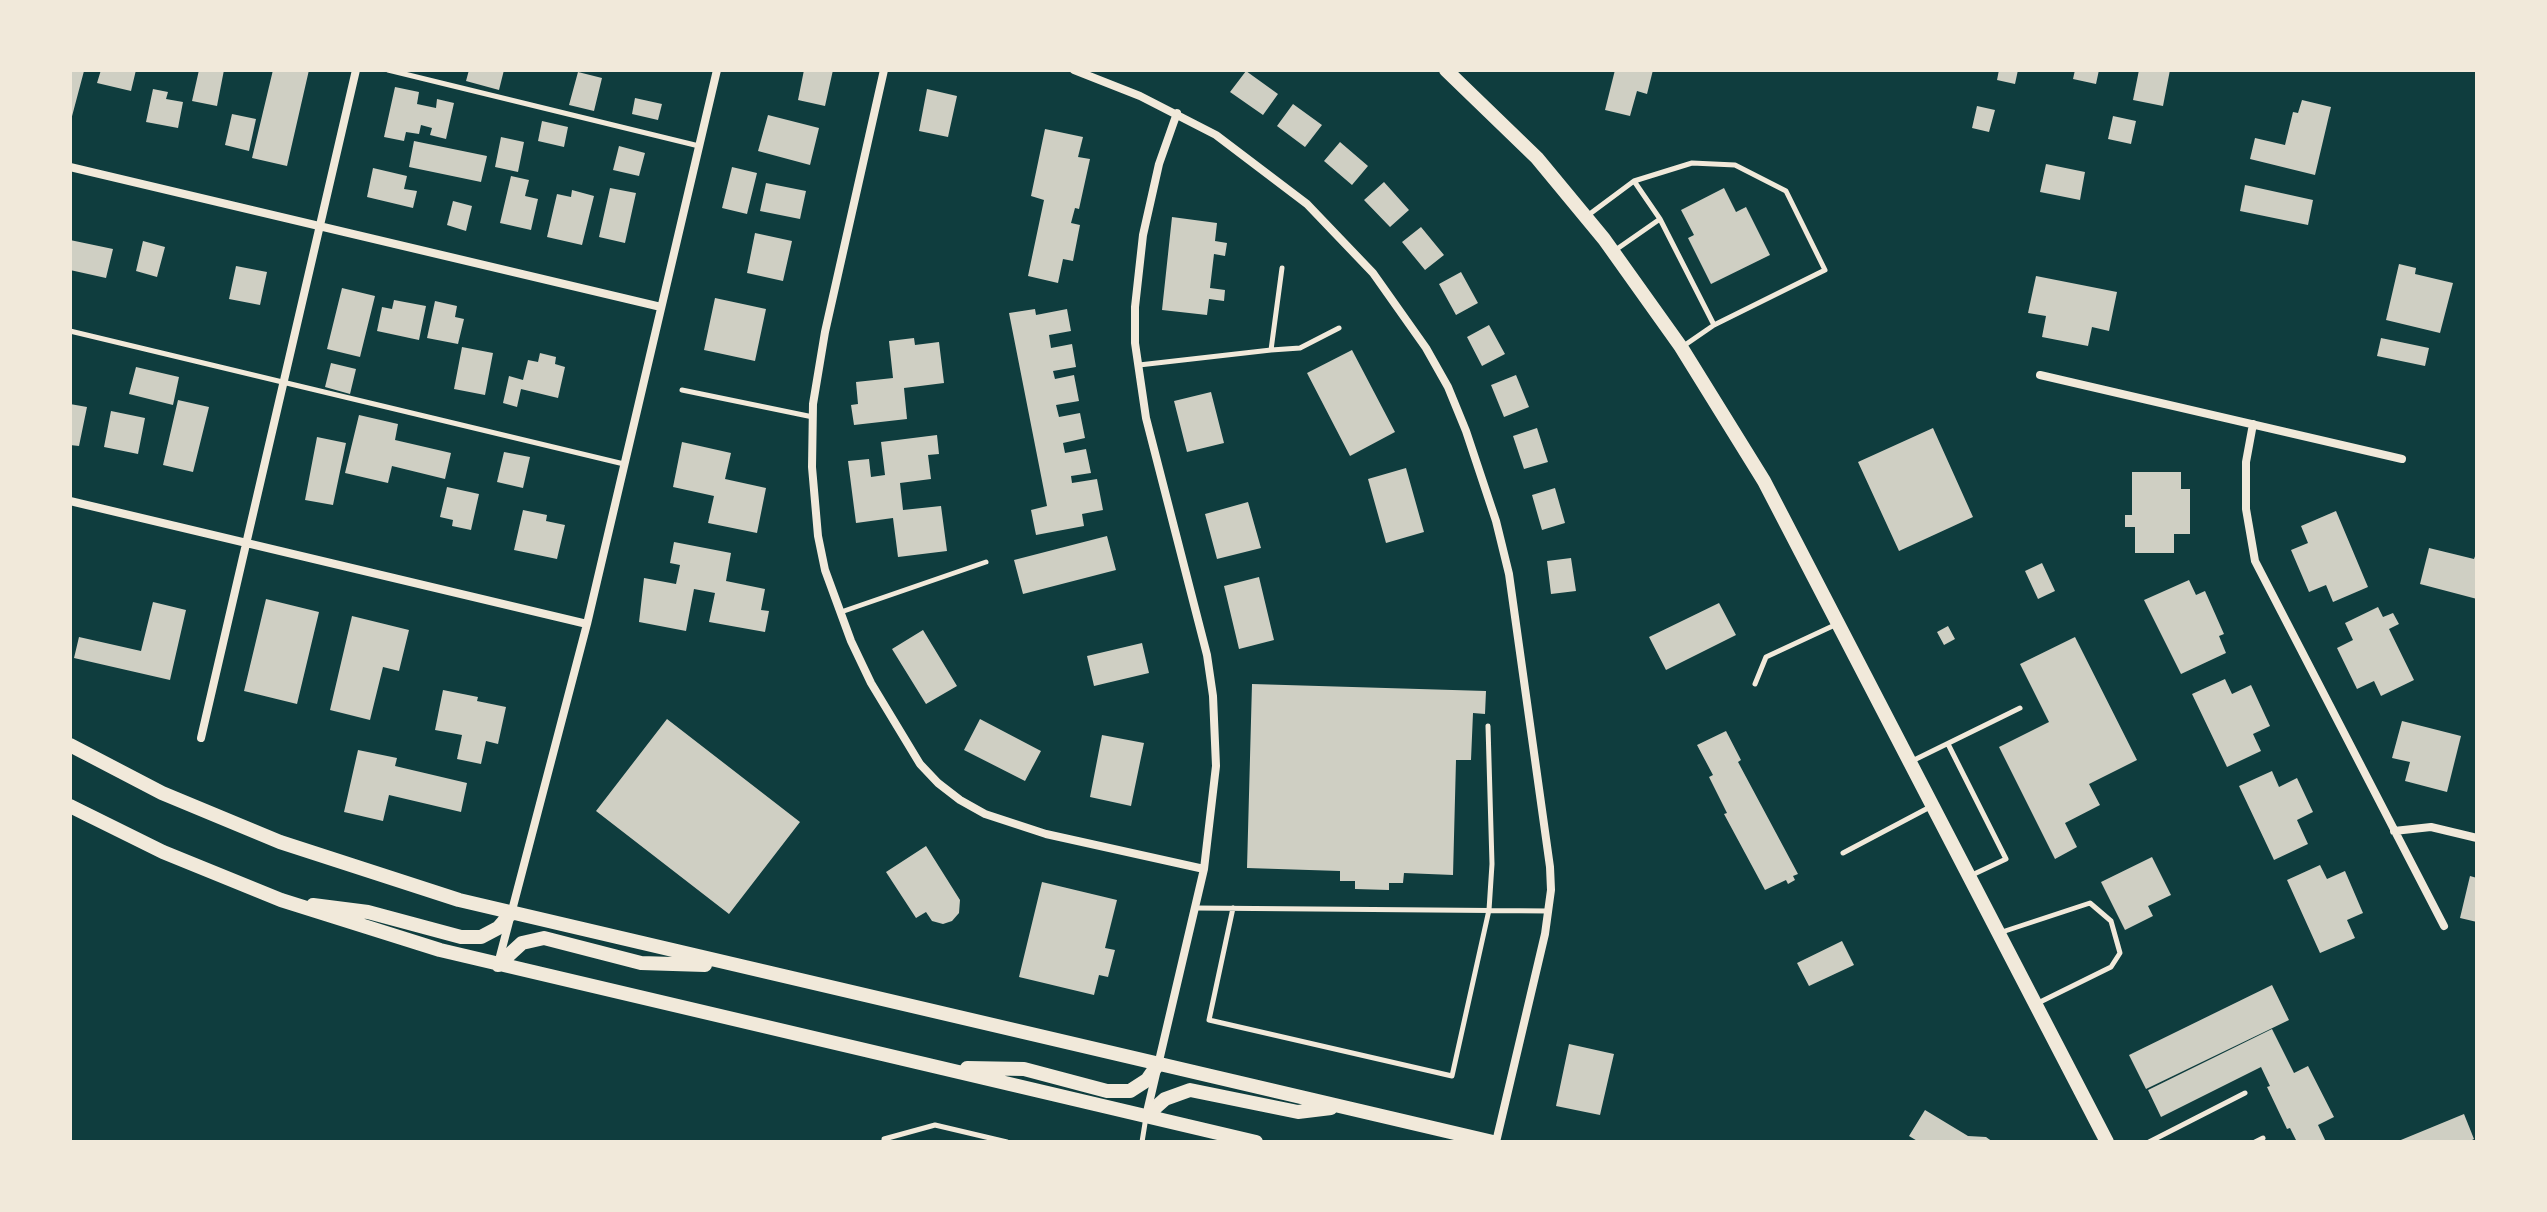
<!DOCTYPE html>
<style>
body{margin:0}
#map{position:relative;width:2547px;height:1212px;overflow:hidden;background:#0f3d3e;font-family:"IBM Plex Serif",serif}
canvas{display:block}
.frame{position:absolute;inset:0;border:72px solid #f1e9da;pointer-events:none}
</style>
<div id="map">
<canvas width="2547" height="1212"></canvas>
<div class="frame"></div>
</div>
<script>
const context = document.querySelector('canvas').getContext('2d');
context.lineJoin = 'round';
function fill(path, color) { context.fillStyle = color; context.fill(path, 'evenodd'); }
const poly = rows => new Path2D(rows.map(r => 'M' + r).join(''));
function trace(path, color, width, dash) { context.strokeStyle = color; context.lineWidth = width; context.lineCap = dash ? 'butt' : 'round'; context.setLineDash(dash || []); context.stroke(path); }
fill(poly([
 [70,70,84,71,71,120,70,120],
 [101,70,136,70,131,91,97,83],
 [199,70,224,70,217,106,192,101],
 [273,70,309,70,287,166,252,158],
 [469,70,504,70,499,90,466,81],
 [804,70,833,70,825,106,798,100],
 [1615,70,1653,70,1647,94,1637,91,1630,116,1605,110],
 [1999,70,2018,70,2015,84,1997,80],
 [2075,70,2099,70,2096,84,2073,79],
 [2139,70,2170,70,2163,106,2133,100],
 [1246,71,1278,94,1263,115,1230,92],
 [578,72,602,78,594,111,569,105],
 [395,87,419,92,417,104,436,108,437,99,454,103,446,139,430,135,432,128,421,125,419,134,406,132,404,141,384,137],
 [153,89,168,92,166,99,183,102,178,128,146,122],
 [927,89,957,96,948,137,919,131],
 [635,98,662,104,658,120,632,114],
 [2302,100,2331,107,2315,175,2250,159,2255,138,2285,145,2293,112,2298,113],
 [1293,104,1322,125,1305,147,1277,126],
 [1977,106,1995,110,1989,132,1972,128],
 [232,114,256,119,249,151,225,145],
 [768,115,819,128,810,165,758,151],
 [2113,116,2136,121,2131,144,2108,139],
 [542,121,568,127,564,147,538,141],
 [1045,129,1083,137,1078,157,1090,159,1079,209,1075,208,1071,223,1080,225,1073,261,1063,259,1058,283,1028,276,1044,200,1031,196],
 [501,137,524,142,518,172,495,167],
 [414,141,487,156,481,182,409,167],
 [1340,142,1368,166,1352,185,1324,161],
 [619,146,645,153,639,176,613,170],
 [2046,164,2085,172,2080,200,2040,192],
 [732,167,757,173,747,214,722,208],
 [373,168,407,176,404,189,417,191,413,208,367,197],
 [511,176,529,180,525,196,538,199,531,230,500,223],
 [1384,182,1409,210,1390,227,1364,200],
 [766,183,806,191,800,219,760,211],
 [2245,185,2313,200,2308,225,2240,211],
 [610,188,636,193,625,243,599,237],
 [1724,188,1736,212,1746,207,1770,255,1711,284,1688,238,1694,235,1681,210],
 [572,190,594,196,582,245,547,237,557,194,571,197],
 [453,201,472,206,466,231,447,225],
 [1172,217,1217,223,1215,241,1227,243,1225,256,1214,254,1210,288,1225,290,1224,301,1209,299,1207,315,1162,310],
 [1421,227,1444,255,1425,270,1402,242],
 [755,233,792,241,783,281,747,273],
 [70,240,113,249,106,278,70,270],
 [143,241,165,247,157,277,136,271],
 [2399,264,2416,268,2415,274,2453,283,2440,333,2386,320],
 [236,266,267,272,260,305,229,299],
 [1461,272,1478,303,1456,315,1439,284],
 [2036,276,2117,292,2109,331,2092,327,2088,346,2042,337,2046,316,2028,313],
 [342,288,375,296,360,357,327,349],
 [715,298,766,309,755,361,704,350],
 [394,300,426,306,419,340,377,331,382,307,392,309],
 [435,301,457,306,455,317,464,319,458,344,427,338],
 [1035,309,1036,315,1067,309,1071,331,1049,335,1051,348,1072,344,1076,367,1053,371,1055,379,1074,375,1079,401,1056,405,1059,417,1080,413,1085,438,1063,443,1065,453,1086,449,1091,473,1071,476,1072,483,1097,479,1103,510,1082,514,1084,526,1036,535,1031,510,1047,506,1009,313],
 [1489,325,1505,354,1482,366,1467,337],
 [914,338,915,345,939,342,944,383,904,388,907,419,854,425,851,405,858,404,856,382,893,378,889,341],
 [2381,338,2429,348,2425,366,2377,356],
 [462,347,493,353,485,395,454,389],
 [1352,350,1395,432,1350,456,1307,373],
 [540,353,556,357,555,364,565,367,558,398,521,389,517,407,503,403,509,376,523,380,528,360,538,362],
 [331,363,356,369,350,394,325,387],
 [136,367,179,377,173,405,129,394],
 [1516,375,1529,407,1504,417,1491,385],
 [1211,392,1224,443,1187,452,1174,401],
 [178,400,209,407,193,472,163,465],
 [70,404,87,407,79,446,70,445],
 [111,411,145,418,138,454,104,447],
 [359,415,398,424,395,440,451,453,445,479,392,466,388,483,345,473],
 [1537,428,1548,462,1524,469,1513,436],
 [1933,428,1973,517,1899,551,1858,462],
 [937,435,939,454,928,455,931,479,900,483,903,510,941,506,947,551,898,557,893,518,856,523,848,461,869,459,871,477,885,475,881,442],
 [317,437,346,443,333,505,305,500],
 [682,442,731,453,725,479,766,488,757,533,708,523,714,496,673,487],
 [504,452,530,457,523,488,497,482],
 [1406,468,1424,532,1386,543,1368,479],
 [2132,472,2181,472,2181,489,2190,489,2190,534,2174,534,2174,553,2135,553,2135,527,2125,527,2125,515,2132,515],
 [447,487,479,494,471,530,452,526,453,520,440,517],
 [1555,488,1565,523,1542,530,1532,495],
 [1248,502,1261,548,1217,559,1205,514],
 [523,510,547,515,546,521,565,525,557,559,514,550],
 [2336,511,2368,587,2333,602,2326,585,2309,592,2291,550,2308,543,2301,526],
 [1107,536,1116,570,1023,594,1014,560],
 [674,542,731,553,726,581,765,589,761,610,769,611,765,632,709,622,715,593,694,589,686,631,639,622,644,578,676,584,680,565,670,563],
 [2429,548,2474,559,2477,551,2477,599,2420,584],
 [1571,558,1576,591,1551,594,1547,561],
 [2042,563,2055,591,2038,599,2025,571],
 [1259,577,1274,640,1239,649,1224,586],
 [2189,580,2196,595,2205,591,2224,634,2219,636,2226,653,2181,674,2144,600],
 [266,599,319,612,297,704,244,691],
 [153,602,186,610,170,680,74,658,79,637,141,651],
 [1719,603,1736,635,1666,670,1649,637],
 [2378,607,2383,617,2393,613,2399,624,2389,629,2414,680,2381,696,2374,681,2357,689,2337,648,2353,640,2345,623],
 [352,616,409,630,399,671,383,667,370,720,330,710],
 [1948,626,1955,639,1944,645,1937,632],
 [923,630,957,686,926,704,892,649],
 [2075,637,2137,760,2089,784,2100,805,2065,823,2077,847,2055,859,1999,747,2049,722,2020,664],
 [1142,643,1149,673,1094,686,1087,656],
 [2225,679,2232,694,2251,685,2270,726,2253,734,2261,751,2227,767,2192,694],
 [1252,684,1486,691,1485,714,1473,713,1471,760,1456,760,1453,875,1404,873,1403,883,1389,883,1389,890,1355,889,1355,881,1340,881,1340,871,1247,868],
 [443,690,478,697,477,701,506,707,498,744,486,741,481,764,457,759,462,735,435,730],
 [667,719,800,822,729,914,596,811],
 [980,719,1041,751,1025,781,964,750],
 [2402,721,2461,736,2447,792,2405,781,2410,762,2392,758],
 [1726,731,1741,760,1738,762,1798,874,1793,876,1795,880,1788,884,1786,880,1765,890,1724,814,1727,813,1709,777,1713,775,1697,745],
 [1102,735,1144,743,1131,806,1090,797],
 [358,750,397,758,395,766,467,783,461,812,389,795,383,821,344,812],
 [2272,771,2279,787,2297,778,2313,812,2297,820,2308,844,2274,860,2239,786],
 [926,846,960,900,959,913,952,921,943,924,932,921,926,912,916,918,886,872],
 [2152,857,2171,895,2148,906,2153,916,2125,930,2101,882],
 [2320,865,2327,879,2345,871,2363,913,2347,920,2355,938,2320,953,2287,880],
 [2470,876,2477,878,2477,922,2460,918],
 [1042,882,1117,900,1105,948,1115,950,1108,977,1099,975,1094,995,1019,977],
 [1842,941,1854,965,1809,986,1797,963],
 [2272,985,2289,1020,2146,1089,2129,1055],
 [2272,1029,2294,1073,2308,1066,2334,1117,2318,1125,2326,1142,2297,1142,2290,1128,2287,1129,2267,1087,2270,1086,2261,1067,2161,1117,2148,1090],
 [1569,1044,1614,1054,1600,1115,1556,1106],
 [1925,1110,1968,1136,1986,1137,1993,1142,1919,1142,1909,1136],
 [2464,1114,2474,1139,2468,1142,2396,1142]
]), '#cfcfc3');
trace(poly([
 [388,70,699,146],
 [1587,216,1634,181,1692,163,1735,165,1786,191,1825,270,1714,325,1682,347],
 [1660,219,1714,325],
 [1614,251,1660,219,1634,181],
 [70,331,624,464],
 [1271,350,1300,348,1339,328],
 [1139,365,1271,350,1282,268],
 [682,390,813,417],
 [841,612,986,562],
 [1755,684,1766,657,1837,624],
 [1948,744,2006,859,1972,875],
 [1910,762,2020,708],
 [1843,853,1930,807],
 [1196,908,1549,911],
 [1233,908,1209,1020,1452,1076,1489,910,1492,864,1488,726],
 [2002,932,2090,903,2111,921,2120,953,2111,967,2036,1004],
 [884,1142,884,1139,935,1125,1007,1142],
 [1142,1142,1146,1117],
 [2149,1142,2245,1093],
 [2255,1142,2263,1138]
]), '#f1e9da', 5);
trace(poly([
 [884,70,825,332,813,404,812,467,818,536,825,570,851,641,871,683,920,764,938,783,960,800,985,814,1046,834,1204,869],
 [1074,70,1140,96,1216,135,1307,204,1373,273,1426,348,1448,387,1466,431,1496,521,1509,574,1550,867,1551,890,1545,934,1496,1142],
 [70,167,661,307],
 [2040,375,2402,459],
 [2253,424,2246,462,2246,509,2255,561,2444,926],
 [70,501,587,624],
 [201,738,356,70],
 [2394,831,2431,827,2477,838],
 [499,960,587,624,717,70],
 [1147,1112,1204,869,1216,766,1213,696,1207,655,1146,418,1135,343,1135,307,1143,235,1159,164,1177,113]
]), '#f1e9da', 8);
trace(poly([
 [1446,70,1537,158,1604,239,1681,347,1764,481,2107,1142],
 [70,745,162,793,280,842,459,900,1493,1142],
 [70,806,163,852,281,900,440,950,1256,1142],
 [313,905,368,912,461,937,481,937,498,928,511,913],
 [498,965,522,943,544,938,641,963,705,965],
 [967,1068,1024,1069,1107,1091,1130,1091,1147,1080,1158,1064],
 [1146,1116,1165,1099,1190,1090,1298,1112,1331,1108]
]), '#f1e9da', 14);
</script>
